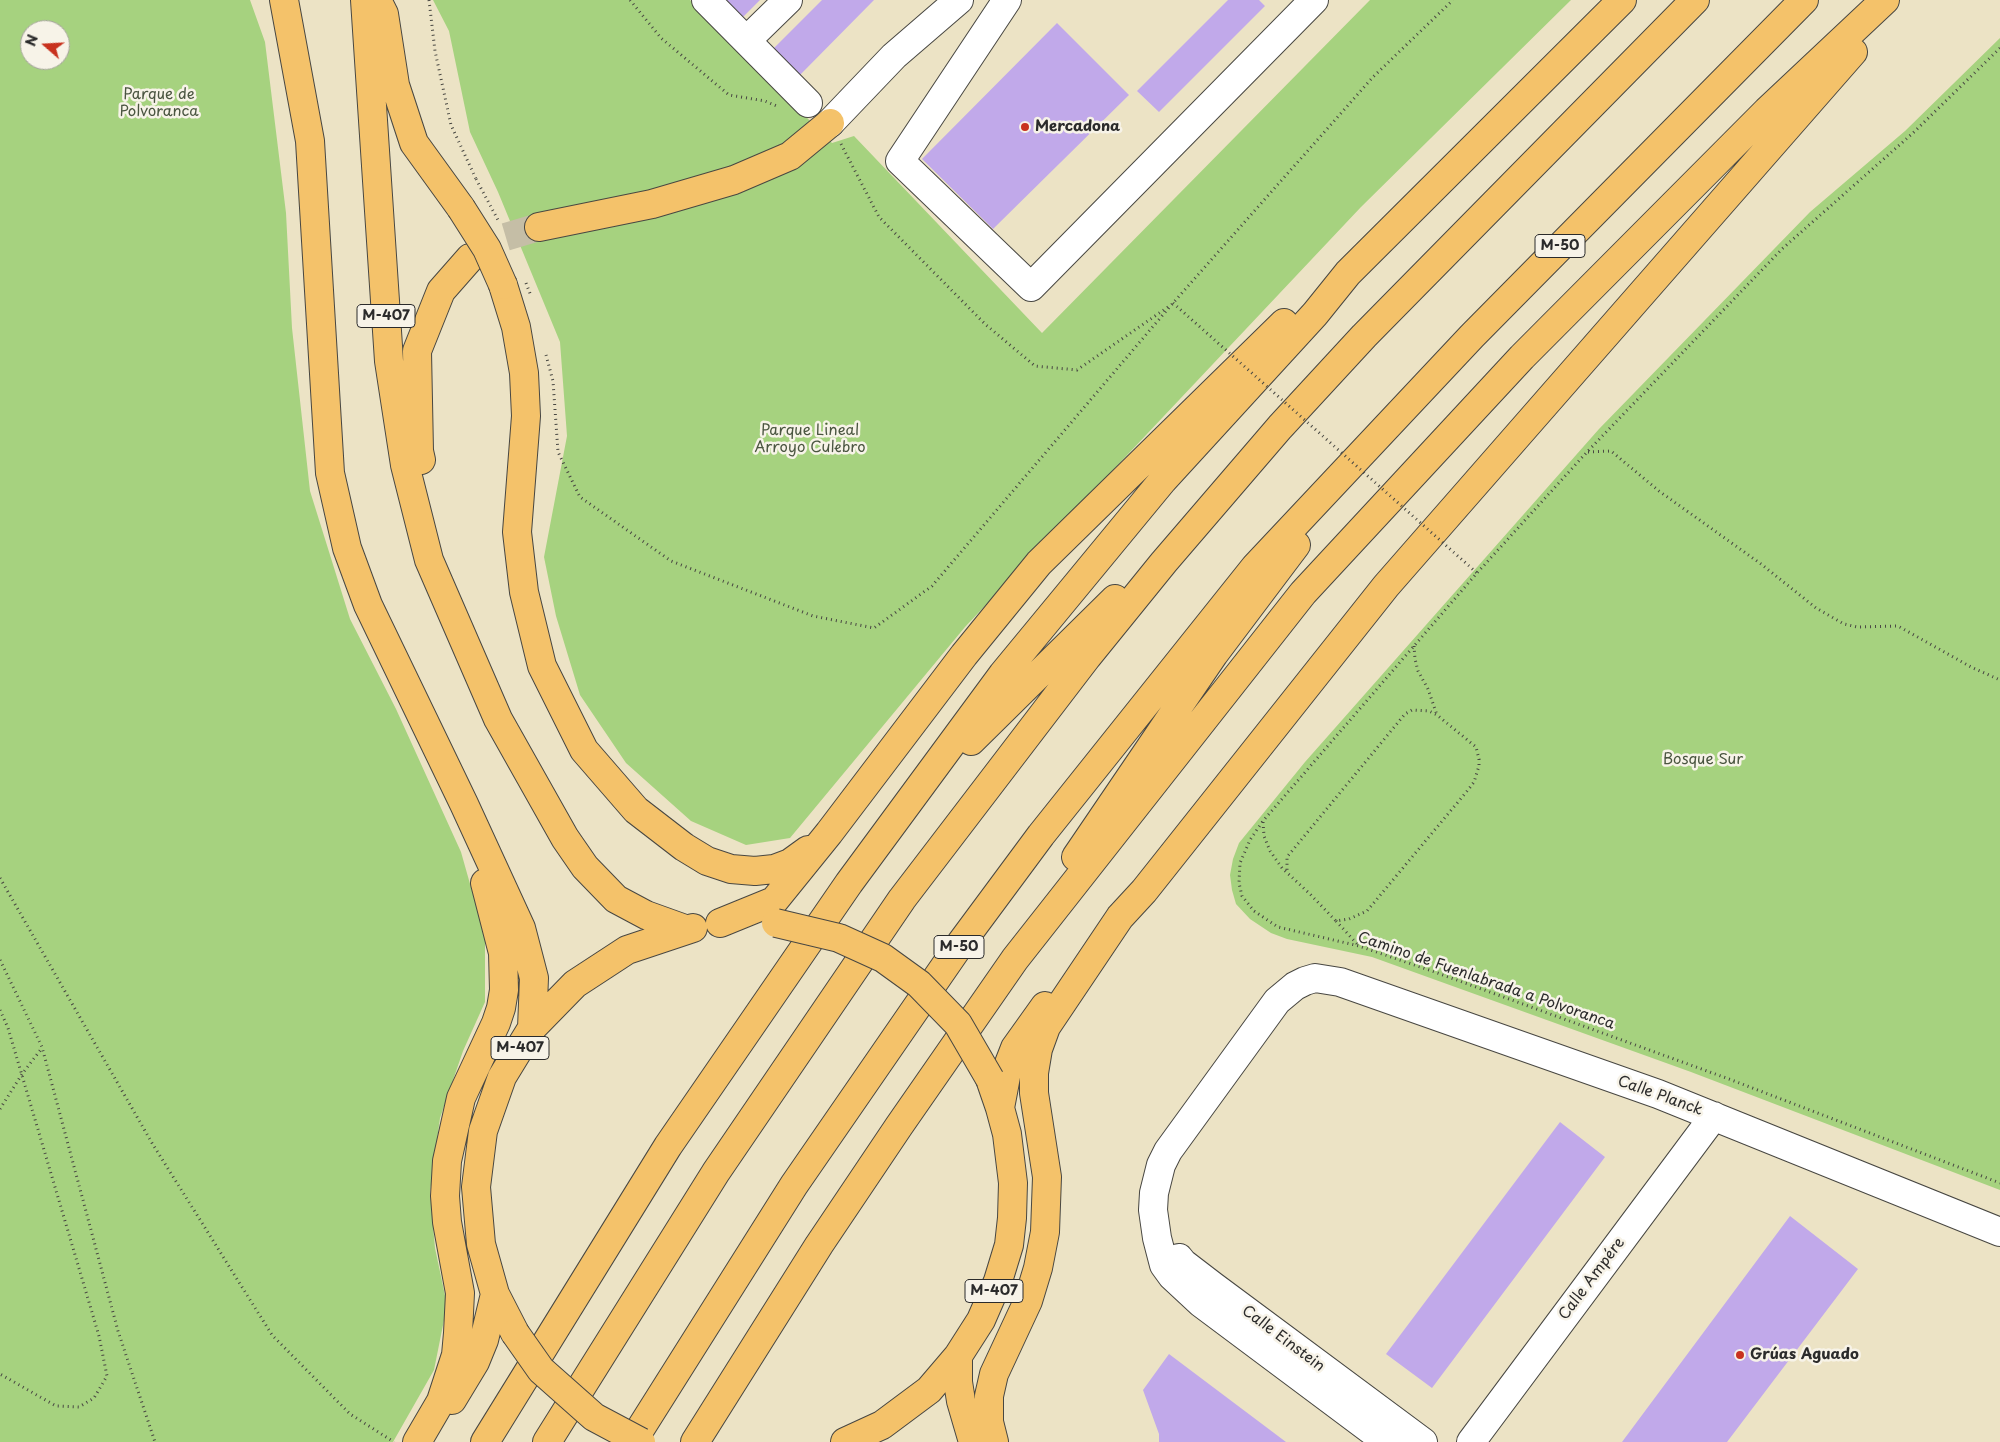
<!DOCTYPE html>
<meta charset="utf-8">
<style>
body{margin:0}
#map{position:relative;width:2000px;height:1442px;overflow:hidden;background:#ece3c5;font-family:"Playpen Sans",sans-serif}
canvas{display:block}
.north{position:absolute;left:20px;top:20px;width:50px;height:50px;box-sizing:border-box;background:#f7f3e8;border:1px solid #a5a39c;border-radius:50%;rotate:289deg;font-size:14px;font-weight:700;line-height:20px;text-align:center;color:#2b2b2b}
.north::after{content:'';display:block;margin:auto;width:18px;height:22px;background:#c8321e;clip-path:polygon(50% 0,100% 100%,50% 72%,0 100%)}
</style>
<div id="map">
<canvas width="2000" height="1442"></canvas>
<div class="north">N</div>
</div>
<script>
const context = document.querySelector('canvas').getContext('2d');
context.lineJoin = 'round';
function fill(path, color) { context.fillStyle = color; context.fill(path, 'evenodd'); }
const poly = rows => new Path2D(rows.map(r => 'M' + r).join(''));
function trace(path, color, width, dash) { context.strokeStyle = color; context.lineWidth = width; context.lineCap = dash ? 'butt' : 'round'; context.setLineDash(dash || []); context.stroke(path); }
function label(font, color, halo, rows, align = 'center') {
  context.font = font + ' "Playpen Sans",sans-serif'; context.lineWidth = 5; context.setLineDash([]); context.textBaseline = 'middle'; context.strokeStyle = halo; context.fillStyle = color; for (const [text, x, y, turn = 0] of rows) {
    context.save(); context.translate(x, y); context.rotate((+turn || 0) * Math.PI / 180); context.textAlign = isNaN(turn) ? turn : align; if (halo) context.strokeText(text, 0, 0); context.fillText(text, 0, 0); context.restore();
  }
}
fill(poly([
 [0,0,250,0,265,42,286,213,292,328,310,491,350,619,396,709,461,852,485,937,485,1002,463,1051,440,1118,430,1192,435,1248,447,1305,434,1370,393,1442,0,1442],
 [30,30,60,30,60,60,30,60],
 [433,0,690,0,832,143,854,136,1042,333,1370,0,1571,0,1361,207,965,627,790,838,746,845,691,821,626,763,580,695,556,616,544,557,567,436,560,342,498,192,470,132,449,31],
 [2000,38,2000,1190,1691,1072,1372,957,1287,939,1271,933,1250,919,1236,904,1232,890,1230,875,1233,859,1239,843,1305,762,1599,429,1810,212,1905,131]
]), '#a6d27f');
fill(poly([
 [722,0,760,0,741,19],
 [822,0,874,0,799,76,772,50],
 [1228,0,1259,0,1265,6,1159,112,1137,91],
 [1057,23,1129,95,993,229,922,159],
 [1560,1122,1605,1157,1432,1388,1386,1354],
 [1790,1216,1858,1269,1727,1442,1622,1442],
 [1169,1354,1286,1442,1159,1442,1159,1434,1143,1390]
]), '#c1a9ea');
trace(poly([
 [470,258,495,240,539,227]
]), '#c5bea6', 28, [28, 14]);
const minor = poly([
 [706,0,808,103],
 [1007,0,900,161,1031,287,1314,0],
 [747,40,788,0],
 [830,123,894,56,959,0],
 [1179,1258,1183,1263,1213,1286,1423,1442],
 [1387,1442,1201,1303,1172,1276,1164,1265,1157,1238,1153,1210,1154,1193,1161,1165,1168,1151,1277,1001,1295,986,1305,981,1315,978,1340,982,1658,1094,2000,1232],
 [1471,1442,1714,1116]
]);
const highway = poly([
 [284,0,310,141,330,473,347,548,368,605,464,804,521,928,534,978,532,1028],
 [365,0,389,361,405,465,429,560,498,719,565,838,585,867,616,899,646,915,685,929],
 [377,0,384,14,395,85,414,143,461,208],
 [539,227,652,204,734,180,790,156,830,123],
 [503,285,516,327,524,373,526,416,517,532,524,592,542,666,584,750,636,810,684,847,707,861,731,869,755,871,774,869,790,863,808,850],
 [421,460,419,451,417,351,441,291,470,258],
 [971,741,1115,599],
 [1076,857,1214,654,1296,545],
 [720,923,774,901,829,833,964,655,1039,563,1284,323],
 [1000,1108,1008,1066,1015,1048,1045,1006],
 [515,1333,495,1294,481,1244,476,1187,483,1131,502,1077,532,1028,575,984,627,950,693,928],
 [958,1356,958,1382,961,1401,973,1442],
 [452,1400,475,1362,484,1340,495,1294],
 [417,1442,441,1401,456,1355,458,1333,460,1293,447,1222,445,1196,447,1161,461,1098,496,1023,501,1008,504,990,503,953,485,883],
 [485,1442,668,1146,849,883,1003,674,1163,480,1315,314,1348,273,1622,0],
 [547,1442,716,1172,902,899,1087,657,1164,562,1280,427,1364,336,1695,0],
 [632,1442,794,1185,961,943,1041,835,1255,567,1472,336,1804,0],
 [695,1442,819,1245,899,1126,1015,959,1303,593,1522,357,1767,111,1885,0],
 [845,1442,882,1425,929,1390,958,1356,981,1320,998,1281,1009,1245,1012,1218,1013,1183,1007,1134,1000,1108,990,1079],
 [994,1442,989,1422,989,1396,994,1374,1028,1301,1038,1268,1045,1232,1047,1177,1034,1093,1034,1073,1038,1049,1046,1027,1120,917,1144,891,1386,586,1853,52]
]);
trace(minor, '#484742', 30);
trace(highway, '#484742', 30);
trace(poly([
 [429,0,435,51,451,125,476,179],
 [630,0,661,38,729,95,765,101,779,107],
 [2000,48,1913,133,1782,249,1587,452,1477,573,1263,821,1250,840,1240,863,1239,883,1242,896,1254,911,1278,927,1359,946,1432,971,1729,1079,2000,1183],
 [841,144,879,217,985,324,1035,366,1077,370,1168,307],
 [546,355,553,381,558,452,580,497,671,561,813,616,874,628,932,586,1173,303,1373,77,1453,0],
 [1588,452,1611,451,1659,491,1761,564,1816,608,1844,624,1857,627,1898,626,1971,667,2000,680],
 [1414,646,1415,659,1418,671,1428,689,1437,715],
 [1263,822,1264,836,1270,851,1282,868,1310,894,1336,921,1349,919,1367,911,1468,790,1474,782,1479,766,1479,759,1476,747,1437,715,1429,711,1412,710,1405,714,1287,857,1287,872],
 [0,878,152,1143,272,1335,350,1414,394,1442],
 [1336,921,1359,946],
 [0,960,42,1047,118,1331,155,1442],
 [0,1010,8,1028,99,1336,107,1376,94,1398,79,1407,56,1406,0,1374],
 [0,1109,22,1074,42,1048]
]), '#484742', 3, [1, 4]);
trace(minor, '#fff', 28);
trace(highway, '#f4c26a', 28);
const highwayBridge = poly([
 [461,208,487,249,503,285],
 [776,923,839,938,883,958,919,984,958,1024,990,1079],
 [515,1333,541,1370,594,1417,641,1442]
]);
trace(highwayBridge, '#484742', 30, []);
trace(poly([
 [476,179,498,220],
 [526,283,531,296],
 [1173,303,1477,573]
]), '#484742', 3, [1, 4]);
trace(highwayBridge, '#f4c26a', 28);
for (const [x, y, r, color] of [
 [1025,127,5,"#c8321e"],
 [1740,1355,5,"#c8321e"]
]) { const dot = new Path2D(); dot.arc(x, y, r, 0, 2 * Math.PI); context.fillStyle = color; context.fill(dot); trace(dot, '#f7f3e8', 2); }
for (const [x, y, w] of [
 [1560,246,50],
 [386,316,58],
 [959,947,50],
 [520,1048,58],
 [994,1291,58]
]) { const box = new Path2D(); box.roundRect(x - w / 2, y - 11.5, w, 23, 4); context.fillStyle = '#f7f3e8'; context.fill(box); trace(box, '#2b2b2b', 1); }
label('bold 14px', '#2b2b2b', null, [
 ["M-50",1560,246],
 ["M-407",386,316],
 ["M-50",959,947],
 ["M-407",520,1048],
 ["M-407",994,1291]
]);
label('15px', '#4a5540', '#f7f3e8', [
 ["Parque de",159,95],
 ["Polvoranca",159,112],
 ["Parque Lineal",810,431],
 ["Arroyo Culebro",810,448],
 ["Bosque Sur",1703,760]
]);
label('bold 15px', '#2b2b2b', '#f7f3e8', [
 ["Mercadona",1035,127],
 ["Grúas Aguado",1750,1355]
], 'left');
label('15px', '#2b2b2b', '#f7f3e8', [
 ["Camino de Fuenlabrada a Polvoranca",1486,981,19],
 ["Calle Planck",1660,1096,20],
 ["Calle Ampére",1592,1279,-53],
 ["Calle Einstein",1283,1339,37]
]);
</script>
